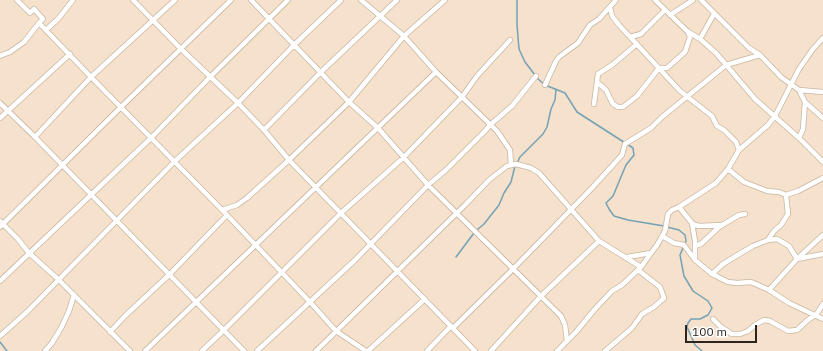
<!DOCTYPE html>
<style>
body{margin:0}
#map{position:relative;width:823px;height:351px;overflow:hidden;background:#f5e1cc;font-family:"IBM Plex Sans",sans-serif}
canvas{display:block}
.scale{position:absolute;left:685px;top:325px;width:72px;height:18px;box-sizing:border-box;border:2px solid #2c251d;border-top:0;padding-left:5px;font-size:12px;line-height:14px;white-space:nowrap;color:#2c251d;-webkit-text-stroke:3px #fff;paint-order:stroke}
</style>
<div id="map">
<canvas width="823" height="351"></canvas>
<div class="scale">100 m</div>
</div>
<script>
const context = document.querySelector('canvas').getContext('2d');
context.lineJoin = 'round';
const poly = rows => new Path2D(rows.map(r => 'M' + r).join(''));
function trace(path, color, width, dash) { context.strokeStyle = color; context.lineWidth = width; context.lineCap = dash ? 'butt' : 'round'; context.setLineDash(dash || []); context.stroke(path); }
trace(poly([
 [517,0,517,25,519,49,525,62,535,75],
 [537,78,545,85,565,93,577,112,633,148,634,155,626,165,613,196,606,203,609,209,614,216,628,220,664,226],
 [517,163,520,157,543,134,547,127,551,109,555,100,556,89],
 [667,227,679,230,685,235,686,241,680,255,684,276,693,291,708,301,712,308,708,315,700,319,691,319,688,323,687,327,695,345,702,351],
 [477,230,484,224,499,205,504,193,511,182,515,166],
 [456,257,474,233],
 [0,342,7,351]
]), '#74a2b6', 1.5);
const minor = poly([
 [17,0,30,13,34,9,43,19,39,23,91,77,227,215,310,302,336,331,366,351],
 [133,0,181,49,238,103,264,130,289,160,475,351],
 [251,0,349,102,378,128,428,185,561,316,565,325,567,341],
 [361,0,404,36,436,72,497,131,510,150,511,165],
 [655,0,687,31,700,39,716,53,755,99,799,138,823,162],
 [701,0,749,48,760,55,781,77,799,90,805,102,823,118],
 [610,7,612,16,619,25,680,91,712,116,717,126,724,130,736,142,739,150],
 [670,15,693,0],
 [46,30,58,19,73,0],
 [630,37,641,34,665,10],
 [700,39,714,14],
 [0,56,10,52,24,42,39,23],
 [659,68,667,68,685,52,690,37,688,32],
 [597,82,606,90,613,104,618,107,623,107,637,96,659,68],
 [545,85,556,61,559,57,578,43,590,25,599,19,616,0],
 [799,90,823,92],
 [0,103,35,137,244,351],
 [594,104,598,74,612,65,637,44],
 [0,118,70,54],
 [264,130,321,72,397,0],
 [35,137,91,77,175,0],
 [799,138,803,129,805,102],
 [728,169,744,182,767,191,779,192,786,195,798,191,823,178],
 [679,207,692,223,695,241,695,260],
 [222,210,237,205,247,198,289,160,349,102,404,36,445,0],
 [0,221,18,239,29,253,58,279,130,351],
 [692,224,699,226,722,225],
 [0,227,121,107,231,0],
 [662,236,674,243,684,245,695,260,712,274,728,282,737,283,751,282,769,290,789,303,823,319],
 [768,240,774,231,781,225,788,214,786,195],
 [695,246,701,244,719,227,739,215,745,214],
 [627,257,651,253],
 [712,274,723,264,736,256,753,246,768,240,777,239,789,246,797,259,823,254],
 [0,281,151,138,211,76,288,0],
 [769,290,797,259,823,235],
 [713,319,721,327,732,334,740,334,748,331,755,325,764,320,770,321,788,331,797,330,809,319,816,315,823,304],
 [454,327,513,269,592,188,622,155,625,144,651,128,662,117,726,65,760,55],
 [110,332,126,315,169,275,227,215],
 [0,336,28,311,174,162,238,103,294,45,341,0],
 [45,351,52,343,61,328,69,311,74,295],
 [145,351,436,72],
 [202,351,224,330,341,213,403,158,462,97,477,76,510,40],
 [257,351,355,260,428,185,446,170,485,131,490,125,512,106,536,76],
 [316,351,465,205,489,180,507,166,516,164,531,168,539,173,599,241,641,267],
 [368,351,425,299],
 [427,351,451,326],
 [491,351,541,296,599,241],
 [557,351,576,332,595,309,612,291,622,285,641,267,657,245,665,231,668,214,672,210,679,207,716,183,728,169,739,150,768,125,775,116,799,69,813,49,823,38],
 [605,351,632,328,642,314,654,307,664,298,660,287,638,270]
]);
trace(minor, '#c8b5a0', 6);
trace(minor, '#fff', 4.5);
</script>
